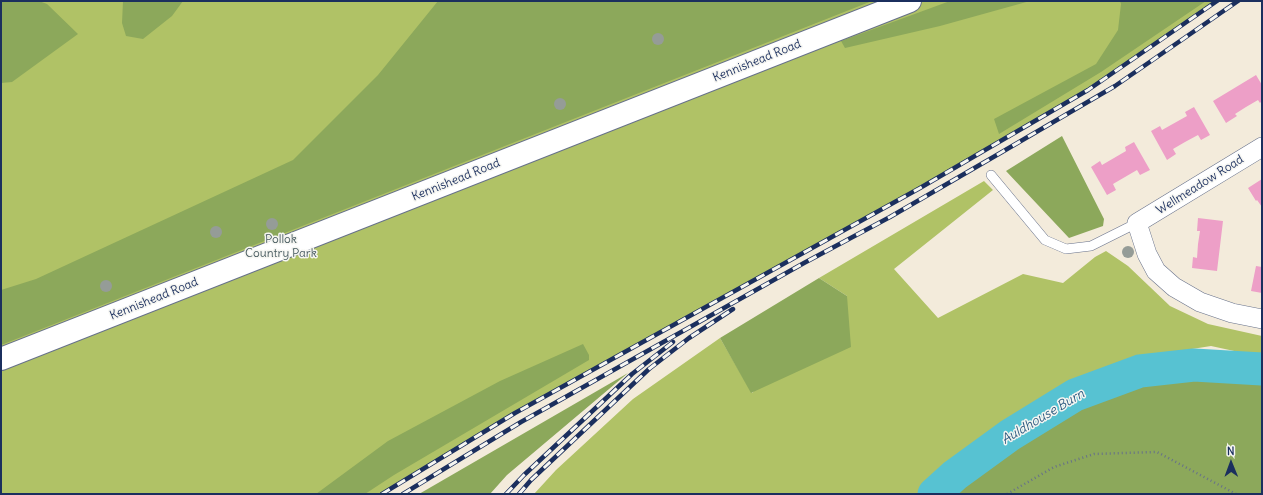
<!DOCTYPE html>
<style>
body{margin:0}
#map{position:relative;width:1263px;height:495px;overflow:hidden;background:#f3ebdb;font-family:Delius,sans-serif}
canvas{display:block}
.frame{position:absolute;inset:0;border:2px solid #1b2f5e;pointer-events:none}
.north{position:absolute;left:1211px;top:443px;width:40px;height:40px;-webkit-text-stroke:3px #f6f6f2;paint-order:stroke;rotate:359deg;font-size:11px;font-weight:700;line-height:16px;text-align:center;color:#1b2f5e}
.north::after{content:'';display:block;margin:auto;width:14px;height:18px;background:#1b2f5e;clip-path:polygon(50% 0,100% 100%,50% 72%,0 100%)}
</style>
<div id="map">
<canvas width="1263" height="495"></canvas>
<div class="frame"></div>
<div class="north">N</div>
</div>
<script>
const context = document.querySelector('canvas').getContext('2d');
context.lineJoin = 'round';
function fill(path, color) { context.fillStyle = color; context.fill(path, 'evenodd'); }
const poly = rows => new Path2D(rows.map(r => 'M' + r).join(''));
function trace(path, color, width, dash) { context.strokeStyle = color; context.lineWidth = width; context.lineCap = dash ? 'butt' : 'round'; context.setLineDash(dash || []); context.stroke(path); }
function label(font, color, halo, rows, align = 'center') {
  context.font = font + ' Delius,sans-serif'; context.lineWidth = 3; context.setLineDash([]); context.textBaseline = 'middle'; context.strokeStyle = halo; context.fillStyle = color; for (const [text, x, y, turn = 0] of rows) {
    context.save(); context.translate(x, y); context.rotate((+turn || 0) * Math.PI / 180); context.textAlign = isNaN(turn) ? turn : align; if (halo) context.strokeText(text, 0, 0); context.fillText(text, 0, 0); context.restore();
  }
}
fill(poly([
 [1,1,1217,1,1088,90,920,188,515,412,382,494,1,494],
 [984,181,993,190,894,269,938,318,1023,274,1063,283,1095,257,1106,251,1128,266,1170,306,1208,324,1262,336,1262,357,1211,346,1141,357,1093,385,952,470,924,494,534,494,556,470,633,399,720,338,752,393,847,296,819,278]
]), '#b0c266');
fill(poly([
 [1,1,39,1,47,4,78,34,12,82,1,83],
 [123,1,183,1,172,16,143,39,126,36,122,23],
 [438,1,872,1,1,345,1,290,36,279,293,160,378,75],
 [950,1,1030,1,940,26,845,48,841,41],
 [1120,1,1206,1,1101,72,999,134,994,119,1096,64,1118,30,1121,4],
 [1062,136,1104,219,1103,226,1069,238,1006,171],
 [819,278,847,296,851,347,751,393,720,338],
 [583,344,589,355,589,360,394,475,365,494,316,494,388,441,500,381],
 [628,373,507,475,490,494,419,494],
 [1205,374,1262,377,1262,494,946,494,1048,422,1130,386]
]), '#8ca85b');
trace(poly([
 [934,494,955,475,1010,435,1075,395,1140,371,1194,365,1262,369]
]), '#57c2d2', 33);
fill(poly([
 [1256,75,1262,85,1262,101,1260,103,1258,100,1246,107,1235,114,1237,116,1226,123,1213,101],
 [1194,107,1210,135,1201,140,1198,135,1185,142,1173,149,1176,154,1167,160,1151,131,1160,126,1162,130,1187,116,1185,112],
 [1134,142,1150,170,1140,175,1137,170,1113,184,1116,190,1107,195,1091,167,1100,161,1102,165,1126,151,1125,147],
 [1262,179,1262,207,1257,200,1256,201,1248,188],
 [1198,218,1223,221,1217,271,1192,268,1193,257,1197,258,1198,244,1200,231,1197,231],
 [1256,266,1262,267,1262,293,1251,291]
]), '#ed9fc7');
const service = poly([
 [991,175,1045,240,1066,249,1091,246,1137,223]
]);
const minor = poly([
 [1262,147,1137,223,1147,254,1156,271,1174,287,1200,302,1232,313,1262,319]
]);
const tertiary = poly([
 [1,359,910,1]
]);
trace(service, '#67718a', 10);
trace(minor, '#67718a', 20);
trace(tertiary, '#67718a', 24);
trace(poly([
 [1007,494,1054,467,1094,454,1157,452,1236,494]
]), '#67718a', 2.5, [1, 3]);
trace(service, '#fff', 9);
trace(minor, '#fff', 19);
trace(tertiary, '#fff', 22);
const rail = poly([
 [382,494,515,413,920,188,1088,90,1217,1],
 [403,494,521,422,804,263,890,217,1002,152,1115,86,1238,1],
 [506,494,524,475,632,374,673,342],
 [519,494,531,480,649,369,689,338,733,309]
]);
trace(rail, '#1b2f5e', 4.5);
trace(rail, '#f6f6f2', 3, [9]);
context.fillStyle = '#959c97';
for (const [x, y] of [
 [658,39],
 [560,104],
 [272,224],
 [216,232],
 [1128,252],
 [106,286]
]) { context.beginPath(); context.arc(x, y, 6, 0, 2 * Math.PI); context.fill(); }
label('12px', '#1b2f5e', '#f6f6f2', [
 ["Kennishead Road",757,61,-22],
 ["Kennishead Road",456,180,-22],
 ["Wellmeadow Road",1200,185,-32],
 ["Kennishead Road",154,299,-22]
]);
label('12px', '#485b60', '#f6f6f2', [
 ["Pollok",281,240],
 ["Country Park",281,254]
]);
label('italic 13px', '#2d5b81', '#f6f6f2', [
 ["Auldhouse Burn",1043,417,-31]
]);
</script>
